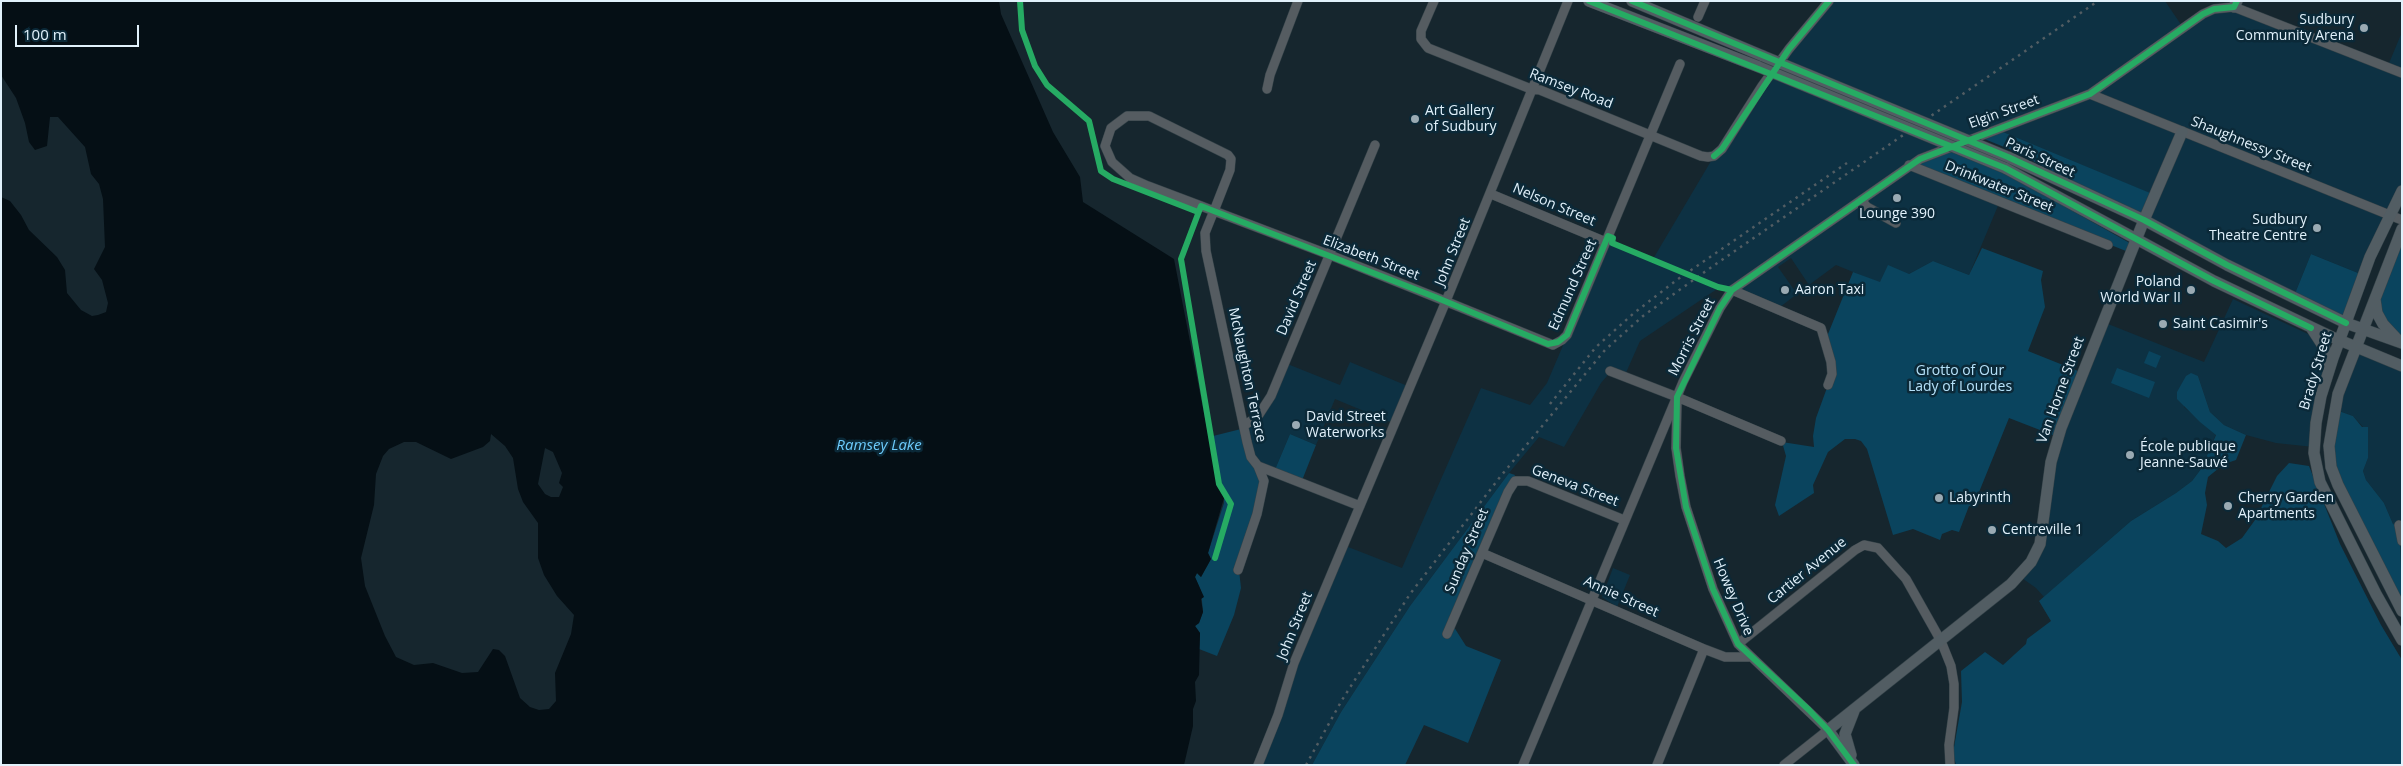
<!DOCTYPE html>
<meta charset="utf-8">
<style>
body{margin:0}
#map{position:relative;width:2403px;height:766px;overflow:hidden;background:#16262e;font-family:"Open Sans",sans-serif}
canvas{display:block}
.frame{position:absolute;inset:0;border:2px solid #e1f1fb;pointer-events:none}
.scale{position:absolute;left:15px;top:25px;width:124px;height:22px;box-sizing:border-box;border:2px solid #e1f1fb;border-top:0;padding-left:6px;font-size:15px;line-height:18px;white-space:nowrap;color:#e1f1fb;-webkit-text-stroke:4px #0b2938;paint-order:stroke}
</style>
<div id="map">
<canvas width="2403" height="766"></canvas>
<div class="frame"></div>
<div class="scale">100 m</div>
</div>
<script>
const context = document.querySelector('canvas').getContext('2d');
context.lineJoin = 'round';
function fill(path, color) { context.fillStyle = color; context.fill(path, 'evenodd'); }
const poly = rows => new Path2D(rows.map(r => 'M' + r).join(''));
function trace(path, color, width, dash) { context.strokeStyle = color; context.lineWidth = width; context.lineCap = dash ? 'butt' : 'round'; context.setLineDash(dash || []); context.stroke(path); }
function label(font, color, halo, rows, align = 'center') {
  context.font = font + ' "Open Sans",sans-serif'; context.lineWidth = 5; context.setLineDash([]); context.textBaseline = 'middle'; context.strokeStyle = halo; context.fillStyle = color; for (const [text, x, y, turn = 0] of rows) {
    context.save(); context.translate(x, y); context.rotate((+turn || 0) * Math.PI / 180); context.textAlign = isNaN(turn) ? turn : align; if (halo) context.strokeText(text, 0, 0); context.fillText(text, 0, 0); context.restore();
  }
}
fill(poly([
 [1830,1,2165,1,2184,29,2203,15,2234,7,2387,68,2402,32,2402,190,2363,275,2311,254,2294,296,2144,220,2154,195,1996,129,1910,170,2000,201,1969,275,1933,261,1909,274,1880,283,1836,265,1809,285,1791,258,1778,267,1797,294,1780,307,1743,293,1720,287,1640,341,1625,375,1612,370,1601,383,1564,447,1539,437,1509,473,1410,606,1341,712,1312,765,1259,765,1343,545,1402,568,1481,388,1530,405,1547,383,1607,242,1653,259,1714,156,1752,102],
 [2233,299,2308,334,2319,342,2328,358,2314,447,2276,443,2246,435,2224,425,2210,412,2198,376,2184,407,2216,434,2201,469,2192,481,2176,493,2131,521,2044,597,2036,588,2019,576,2031,562,2050,473,2103,322,2204,362],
 [2356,348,2402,366,2402,528,2393,524,2384,503,2366,480,2363,471,2368,458,2363,427,2353,416,2336,410],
 [1350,362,1410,387,1395,424,1335,399,1316,445,1290,434,1274,472,1254,462,1244,426,1255,420,1285,363,1340,385],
 [1613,568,1630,575,1617,607,1602,597]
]), '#0d3143');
fill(poly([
 [1996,129,2155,195,2144,220,2014,151,1977,136],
 [1949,151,2009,175,2135,246,2131,253,2000,201,1909,170,1930,158],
 [2402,230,2402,342,2391,333,2375,297],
 [1982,248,2043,271,2041,280,2045,307,2028,351,2083,373,2058,437,2009,418,1973,507,1969,506,1959,532,1952,530,1942,534,1940,540,1913,529,1893,535,1867,449,1861,441,1855,439,1845,439,1828,452,1813,485,1814,493,1779,516,1775,505,1786,456,1782,442,1814,447,1813,436,1816,418,1832,374,1826,339,1853,272,1880,282,1888,265,1909,274,1933,261,1969,275],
 [2311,254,2363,275,2346,322,2294,296],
 [2149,351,2161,356,2156,368,2144,363],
 [2117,368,2155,382,2149,398,2111,383],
 [2191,373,2198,376,2210,412,2224,425,2246,435,2236,460,2224,464,2208,477,2205,493,2207,505,2201,534,2218,541,2226,548,2242,538,2255,520,2277,476,2289,463,2309,466,2340,544,2381,625,2402,660,2402,765,1956,765,1953,753,1962,702,1961,671,1985,652,2003,665,2026,644,2027,639,2051,621,2039,601,2131,521,2176,493,2192,481,2201,469,2216,435,2200,422,2177,399,2177,392,2186,376],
 [2336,410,2353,416,2362,427,2368,427,2368,458,2363,471,2366,480,2384,503,2393,524,2400,527,2402,610,2332,467],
 [1245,428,1246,442,1263,476,1239,570,1241,588,1234,615,1217,656,1199,649,1200,633,1195,626,1199,623,1203,612,1201,591,1195,577,1197,573,1201,577,1211,559,1208,553,1224,503,1224,498,1218,486,1209,437],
 [1290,434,1316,445,1301,483,1274,472],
 [1509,473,1515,475,1452,624,1466,646,1501,660,1468,743,1424,725,1405,765,1312,765,1341,712,1410,606]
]), '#0a445e');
fill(poly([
 [1,1,999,1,1001,14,1053,132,1080,177,1083,202,1174,259,1218,486,1224,498,1208,553,1211,559,1201,577,1197,573,1195,577,1204,597,1201,599,1203,612,1199,623,1195,626,1200,633,1199,675,1195,682,1196,701,1193,709,1193,726,1184,765,1,765,1,197,10,201,21,215,29,230,57,257,65,270,67,293,81,310,92,316,98,315,106,312,108,303,102,280,94,269,105,247,103,199,99,184,91,174,85,147,58,117,50,117,47,146,35,150,29,142,25,123,16,98,1,75],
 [491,434,505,446,513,458,518,489,523,502,538,523,538,558,544,575,557,596,574,615,571,634,555,673,556,701,549,709,539,710,530,707,520,698,505,656,499,650,493,649,478,672,462,673,433,663,414,665,396,657,385,636,365,586,361,558,374,505,376,474,383,456,389,449,404,442,416,442,451,459,483,447,490,441],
 [545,448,553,452,562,473,559,483,563,487,559,497,551,497,545,494,538,484]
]), '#050f15');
const minor = poly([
 [1434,1,1421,31,1421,39,1428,48,1531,89,1540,90,1701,156,1708,157,1714,156,1722,149,1762,86,1789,49,1829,1],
 [1698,17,1705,1],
 [1267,89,1270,75,1298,1],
 [2090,94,2402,220],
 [1909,165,2108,245],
 [1491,194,1606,242],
 [1861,200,1867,207,1896,223],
 [1732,290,1821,328,1831,362,1832,374,1828,385],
 [1610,371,1677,397,1781,441],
 [1677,402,1676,448,1680,476,1686,507,1713,589,1738,644,1828,730,1784,765],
 [1245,425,1258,416,1271,396,1375,145],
 [1258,466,1360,506],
 [2399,525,2402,541],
 [1482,553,1704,649,1725,657,1751,657],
 [1238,570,1257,514,1264,481,1258,466,1251,457,1247,442,1206,251,1205,233,1211,218,1214,211,1230,170,1231,159,1228,155,1149,116,1127,116,1111,128,1105,146,1112,162,1130,178,1148,186,1201,206,1214,211,1330,255,1435,297,1553,345,1562,340,1567,335,1680,64],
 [1447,634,1508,492,1515,481,1528,481,1624,520],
 [1738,644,1855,550,1864,545,1878,548,1906,579,1941,641,1951,666,1954,684,1954,708,1949,745,1950,765],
 [1258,765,1278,715,1294,663,1446,301,1568,1],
 [1523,765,1683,382,1720,308,1732,290,1920,159,2090,94,2203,14,2214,9,2234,7,2402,73],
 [1657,765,1704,649]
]);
const major = poly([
 [1589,1,1759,67],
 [1632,1,1763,56],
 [2234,7,2237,1],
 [2008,157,2144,220,2227,265,2346,323,2402,343],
 [2005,168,2214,281,2332,337,2402,366],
 [2402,191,2370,257,2333,358,2321,396,2316,423,2314,453,2320,482,2376,594,2402,640],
 [2402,229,2338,394,2329,446,2331,467,2338,485,2402,611],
 [2375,299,2377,313,2383,324,2398,340],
 [2312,329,2325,349,2330,366],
 [1851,755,1845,734,1854,711],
 [1854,765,1828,730,2011,584,2031,562,2040,544,2051,462,2061,428,2144,220,2182,132]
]);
trace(minor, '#344248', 10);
trace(major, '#344248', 12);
trace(minor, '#555c61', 9);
trace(major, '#525d63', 11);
trace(poly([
 [1550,404,1596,347,1634,313,1678,279,1847,163],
 [1306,765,1342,700,1410,594,1500,477,1605,350,1643,316,1713,266,2098,1]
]), '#525d63', 2.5, [2.5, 5]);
const majorBridge = poly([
 [1763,56,2008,157],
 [1759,67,2005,168]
]);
trace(majorBridge, '#344248', 12, []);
trace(majorBridge, '#525d63', 11);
trace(poly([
 [1020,1,1022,30,1035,66,1047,85,1089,121,1101,171,1113,179,1198,212],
 [1589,1,2005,168,2214,281,2311,328],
 [1632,1,2008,157,2144,220,2227,265,2346,323],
 [1714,156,1722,149,1789,49,1829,1],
 [1215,558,1231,504,1219,484,1181,259,1201,206,1435,297,1548,344,1558,342,1567,335,1608,236,1613,238,1612,243,1718,287,1732,290],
 [1854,765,1828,730,1809,710,1738,644,1713,589,1686,507,1676,448,1677,397,1720,308,1732,290,1920,159,2090,94,2203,14,2214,9,2234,7,2237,1]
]), '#26ab63', 6);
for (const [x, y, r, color] of [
 [2364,28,5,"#9aaab3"],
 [1415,119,5,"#9aaab3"],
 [1897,198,5,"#9aaab3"],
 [2317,228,5,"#9aaab3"],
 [1785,290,5,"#9aaab3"],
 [2191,290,5,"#9aaab3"],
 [2163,324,5,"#9aaab3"],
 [1296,425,5,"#9aaab3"],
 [2130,455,5,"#9aaab3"],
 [1939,498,5,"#9aaab3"],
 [2228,506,5,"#9aaab3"],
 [1992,530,5,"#9aaab3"]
]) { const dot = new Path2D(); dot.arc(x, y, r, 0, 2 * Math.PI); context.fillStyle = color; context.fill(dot); trace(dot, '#0b2938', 2); }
label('14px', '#e1f1fb', '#0b2938', [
 ["Sudbury",2354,20,"right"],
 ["Community Arena",2354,36,"right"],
 ["Art Gallery",1425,111],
 ["of Sudbury",1425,127],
 ["Lounge 390",1897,214,"center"],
 ["Sudbury",2307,220,"right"],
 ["Theatre Centre",2307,236,"right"],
 ["Poland",2181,282,"right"],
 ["World War II",2181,298,"right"],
 ["Aaron Taxi",1795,290],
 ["Saint Casimir's",2173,324],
 ["David Street",1306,417],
 ["Waterworks",1306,433],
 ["École publique",2140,447],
 ["Jeanne-Sauvé",2140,463],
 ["Labyrinth",1949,498],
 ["Cherry Garden",2238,498],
 ["Apartments",2238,514],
 ["Centreville 1",2002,530]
], 'left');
label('14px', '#e1f1fb', '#0b2938', [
 ["Ramsey Road",1571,89,21],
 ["Elgin Street",2004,112,-20],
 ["Shaughnessy Street",2251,145,22],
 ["Paris Street",2040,158,25],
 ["Drinkwater Street",1999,187,22],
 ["Nelson Street",1554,205,23],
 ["John Street",1453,252,-68],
 ["Elizabeth Street",1371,258,21],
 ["Edmund Street",1573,285,-66],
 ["David Street",1297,298,-67],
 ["Morris Street",1692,337,-63],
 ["Brady Street",2316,371,-73],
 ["McNaughton Terrace",1247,375,78],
 ["Van Horne Street",2061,390,-70],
 ["Geneva Street",1575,486,21],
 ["Sunday Street",1467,551,-67],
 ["Cartier Avenue",1807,571,-39],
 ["Annie Street",1621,597,24],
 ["Howey Drive",1733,597,67],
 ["John Street",1295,626,-68]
]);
label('14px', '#b5e1f9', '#0b2938', [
 ["Grotto of Our",1960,371],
 ["Lady of Lourdes",1960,387]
]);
label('italic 15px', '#6dcbfc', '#0b2938', [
 ["Ramsey Lake",879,446]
]);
</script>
